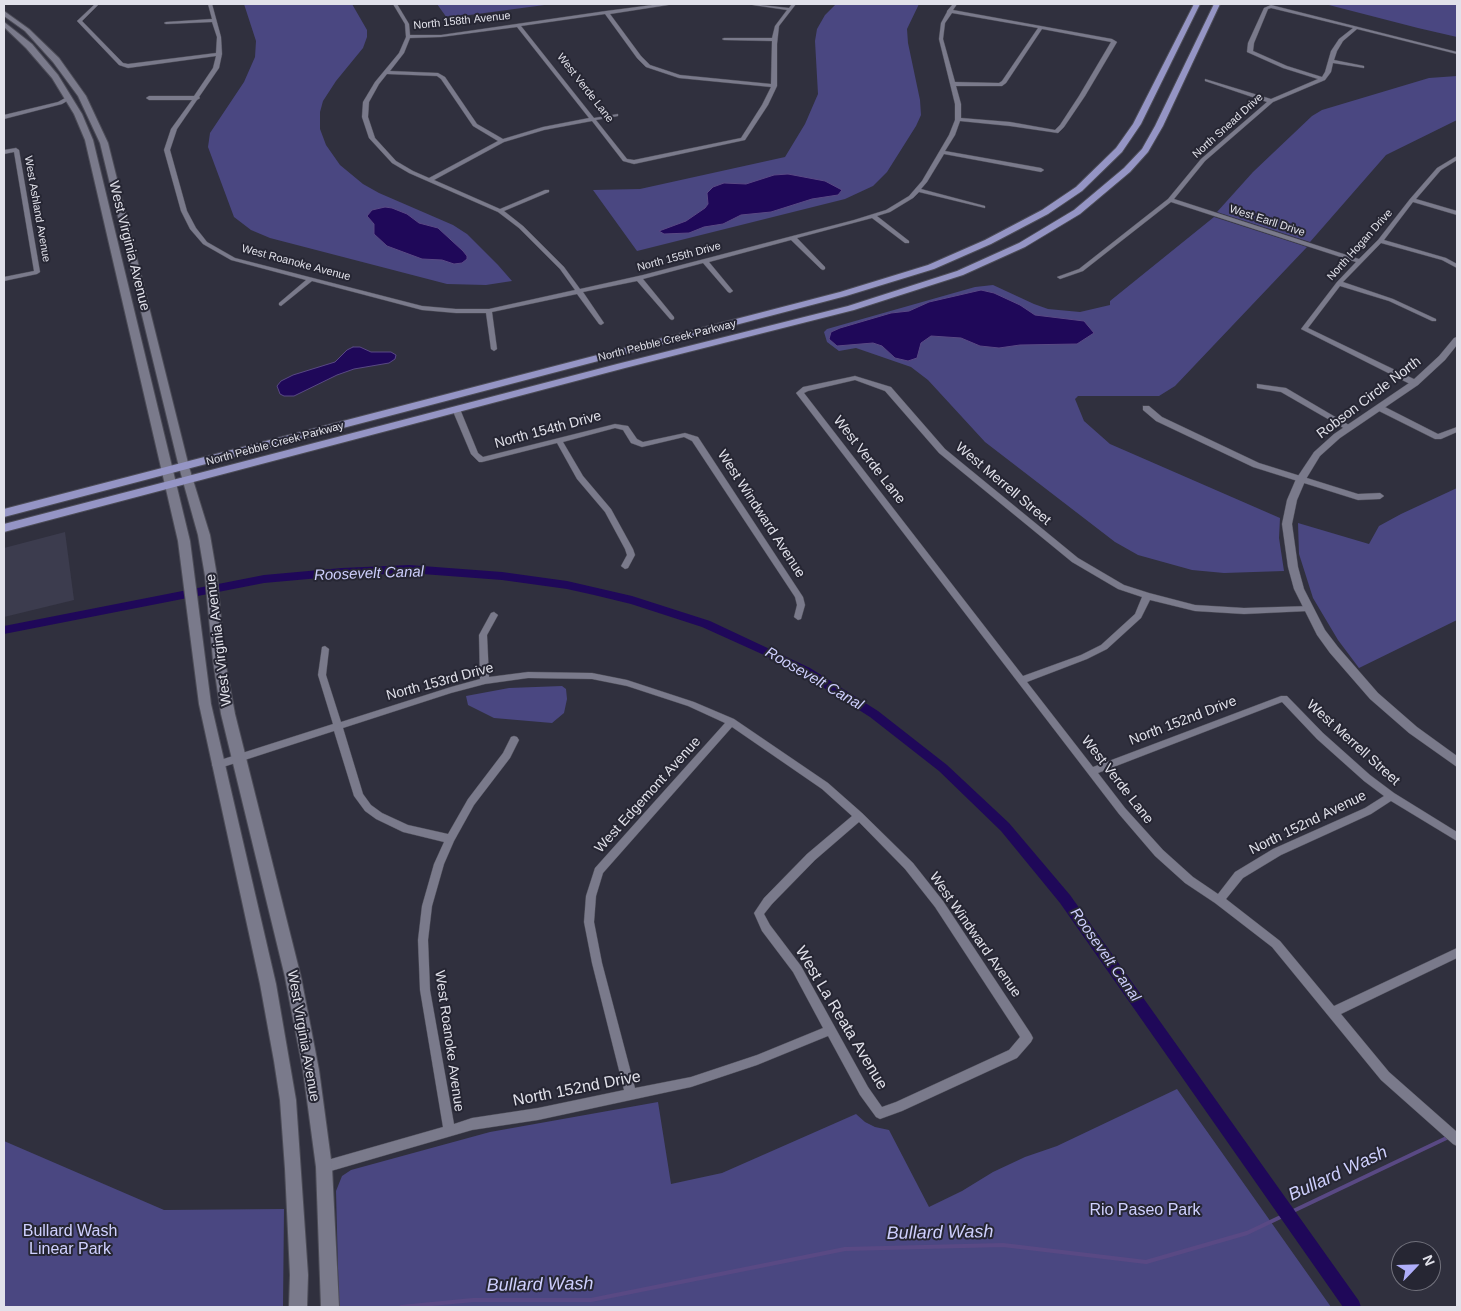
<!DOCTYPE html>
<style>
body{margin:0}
#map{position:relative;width:1461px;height:1311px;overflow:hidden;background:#30303e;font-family:Arial,sans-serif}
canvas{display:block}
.frame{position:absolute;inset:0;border:5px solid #e1e1ea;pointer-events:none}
.north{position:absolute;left:1391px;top:1241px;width:50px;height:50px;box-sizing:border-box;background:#262633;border:1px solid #71717c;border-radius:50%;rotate:66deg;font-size:14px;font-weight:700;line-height:20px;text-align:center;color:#e1e1ea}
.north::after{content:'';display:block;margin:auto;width:18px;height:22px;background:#afaefa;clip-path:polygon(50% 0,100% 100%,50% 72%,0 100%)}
</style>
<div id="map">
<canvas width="1461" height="1311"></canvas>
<div class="frame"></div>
<div class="north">N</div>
</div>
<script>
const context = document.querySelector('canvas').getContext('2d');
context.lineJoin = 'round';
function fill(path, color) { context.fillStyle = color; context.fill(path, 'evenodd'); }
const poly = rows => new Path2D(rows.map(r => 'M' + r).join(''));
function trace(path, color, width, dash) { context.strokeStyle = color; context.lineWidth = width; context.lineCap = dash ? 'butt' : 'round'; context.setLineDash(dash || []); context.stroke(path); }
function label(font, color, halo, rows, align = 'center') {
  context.font = font + ' Arial,sans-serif'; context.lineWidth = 4; context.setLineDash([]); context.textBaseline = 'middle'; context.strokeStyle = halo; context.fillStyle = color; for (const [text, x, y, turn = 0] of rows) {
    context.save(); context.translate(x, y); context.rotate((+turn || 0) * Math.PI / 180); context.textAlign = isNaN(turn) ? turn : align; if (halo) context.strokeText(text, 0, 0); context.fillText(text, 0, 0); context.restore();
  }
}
fill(poly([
 [65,532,74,600,4,617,4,548]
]), '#3c3c4e');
fill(poly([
 [244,4,352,4,367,30,367,37,363,48,336,81,323,101,320,112,320,129,326,145,340,165,363,184,379,193,453,225,467,234,498,265,512,281,486,285,447,284,270,238,251,230,234,217,208,147,210,133,244,82,255,57,256,41],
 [437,4,552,4,447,18],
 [836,4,919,4,907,29,908,43,920,100,921,115,916,126,887,172,873,186,845,199,637,251,593,190,640,189,785,157,805,124,818,94,815,41,817,29,825,15],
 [1325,4,1457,4,1457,37,1418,28],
 [1457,76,1457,120,1386,155,1310,242,1217,212,1253,172,1312,116,1322,110,1429,78],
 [1214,217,1307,247,1175,386,1159,396,1078,396,1075,399,1084,421,1110,444,1280,518,1279,538,1284,571,1224,573,1192,570,1138,555,1115,542,985,442,928,380,911,367,856,348,839,351,827,342,824,332,827,329,975,287,993,285,1034,304,1048,309,1080,312,1110,305,1110,301],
 [1457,488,1457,620,1359,668,1338,640,1313,598,1299,554,1298,523,1369,544,1379,526,1401,514],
 [562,686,566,689,567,699,564,713,552,723,494,718,468,705,466,696,509,688],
 [1177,1089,1331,1307,339,1307,336,1191,342,1176,351,1170,490,1132,658,1102,671,1184,722,1173,856,1114,865,1122,875,1127,889,1130,929,1207,962,1191,993,1172,1025,1157,1057,1146],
 [4,1141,164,1210,284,1209,283,1307,4,1307]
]), '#4a4781');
const water = poly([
 [788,174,825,181,842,190,838,195,812,199,771,212,741,215,723,224,704,227,689,233,664,234,659,231,686,221,705,208,708,204,707,193,713,187,724,183,746,184,774,175,788,174],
 [385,207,392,208,407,214,419,223,438,228,463,251,467,256,467,259,462,263,454,264,442,260,422,259,387,246,374,234,374,224,367,216,372,210,385,207],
 [981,290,994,293,1020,305,1035,315,1084,321,1094,333,1077,344,1020,345,999,348,980,346,961,338,931,336,921,343,917,358,908,361,895,358,882,346,873,343,837,346,829,339,831,332,840,328,891,313,909,311,929,302,981,290],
 [353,347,360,347,371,352,391,352,396,355,395,359,389,363,354,369,337,375,294,396,284,396,280,394,277,386,281,381,293,375,335,362,347,350,353,347]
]);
fill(water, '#1f0859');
trace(water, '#594984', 1);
trace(poly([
 [401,1307,473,1300,591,1300,845,1249,1003,1245,1146,1262,1247,1233,1457,1133]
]), '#594984', 4);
fill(poly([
 [409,565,502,572,567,581,632,596,710,621,810,668,878,711,947,765,1009,823,1070,895,1359,1301,1361,1307,1343,1307,1060,903,1001,831,939,771,870,717,802,674,764,655,702,627,631,604,594,595,567,589,502,580,409,573,342,576,264,583,4,634,4,626,264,575,342,568,409,565]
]), '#1f0859');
const minor = poly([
 [95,4,99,4,82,21,123,63,128,64,216,53,217,37,212,22,166,24,164,23,166,22,212,19,208,4,212,4,221,37,222,54,219,68,199,97,200,98,197,100,177,129,170,150,187,211,196,228,207,242,235,258,422,306,456,309,489,309,575,290,560,269,519,228,498,212,409,173,392,163,369,138,362,117,363,102,375,82,399,53,406,37,405,24,393,4,397,4,409,24,410,35,441,35,606,11,660,4,670,4,668,5,610,14,641,56,650,65,680,75,771,84,772,41,724,40,722,39,724,38,772,38,775,26,787,10,753,5,751,4,789,8,792,4,796,4,779,26,777,44,777,86,768,105,745,140,634,164,623,161,592,121,544,130,504,142,434,180,500,209,545,190,549,190,549,192,504,211,523,226,564,267,580,289,643,275,854,220,886,210,909,196,922,181,949,135,955,120,955,104,939,39,941,23,947,12,947,11,953,4,957,4,953,10,1112,39,1117,42,1085,96,1064,127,1058,133,1010,126,960,121,955,135,945,151,1041,168,1044,170,1041,172,944,154,927,182,921,189,985,206,985,208,919,192,913,198,890,212,877,216,909,241,909,243,905,243,872,218,797,238,825,267,825,269,823,270,821,269,791,240,709,262,733,291,730,293,728,292,703,263,643,279,674,317,674,319,672,320,670,319,637,281,583,292,604,323,601,325,599,324,577,294,492,312,497,349,494,351,491,349,486,313,456,313,422,310,312,281,281,306,279,305,279,303,306,280,231,260,203,244,190,229,181,211,164,150,171,129,192,100,149,100,146,98,149,96,194,96,213,68,216,56,128,68,119,65,77,21,95,4],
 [952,13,1038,28,1002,81,999,83,955,82,943,39,945,23,952,13],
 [605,14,637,58,646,67,679,78,771,87,762,105,741,138,634,160,627,159,596,120,618,116,618,114,594,118,521,26,605,14],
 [517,27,589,118,543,127,503,139,477,124,445,77,438,73,390,71,404,53,410,38,441,37,517,27],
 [1042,29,1111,42,1079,96,1060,125,1055,130,1010,122,961,118,961,104,956,86,1002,86,1006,83,1042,29],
 [387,74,437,76,441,79,473,126,498,141,429,178,413,171,396,161,375,138,368,117,369,102,379,84,387,74],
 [1271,5,1457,52,1457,54,1357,29,1343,41,1337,51,1334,60,1364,66,1364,68,1333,63,1331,72,1325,80,1273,102,1205,161,1174,199,1359,259,1378,240,1410,199,1437,168,1457,156,1457,160,1441,170,1416,199,1457,211,1457,215,1413,202,1384,240,1446,258,1457,264,1457,268,1442,260,1381,243,1343,282,1393,299,1436,319,1436,321,1432,321,1389,301,1340,286,1308,328,1418,381,1418,385,1412,385,1301,329,1337,282,1356,262,1171,202,1083,271,1060,279,1057,277,1079,269,1168,199,1201,159,1267,102,1205,81,1205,79,1271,99,1318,79,1283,68,1247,52,1248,43,1264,8,1271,5],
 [1271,8,1353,28,1339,39,1331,51,1325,72,1322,77,1287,66,1253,51,1254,43,1268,9,1271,8],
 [67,97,72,98,62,104,4,119,4,115,58,102,67,97],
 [16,148,19,150,40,272,37,274,4,281,4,277,34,271,14,152,4,154,4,150,16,148],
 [855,376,891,387,945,449,1078,558,1124,585,1149,593,1195,605,1244,608,1311,606,1312,608,1308,611,1244,614,1195,611,1150,600,1141,618,1107,649,1087,659,1027,682,1093,767,1281,696,1287,696,1323,733,1370,775,1394,793,1457,832,1457,841,1391,801,1371,814,1281,855,1243,878,1226,899,1280,941,1334,1006,1457,948,1457,958,1341,1014,1389,1072,1457,1132,1457,1146,1453,1144,1381,1080,1272,947,1215,903,1185,883,1155,856,1119,814,796,393,803,387,855,376],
 [855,380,885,391,939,453,1072,562,1118,589,1142,597,1135,614,1101,645,1081,655,1023,676,804,393,808,391,855,380],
 [1282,702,1317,739,1364,781,1384,796,1365,808,1273,849,1235,872,1218,894,1193,877,1163,850,1125,808,1098,773,1282,702],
 [1257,384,1286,388,1354,428,1350,430,1347,430,1281,392,1257,388,1257,384],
 [1143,406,1149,406,1162,417,1259,463,1358,494,1380,493,1384,496,1380,499,1358,500,1253,467,1156,421,1143,410,1143,406],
 [1377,406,1383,406,1438,434,1457,427,1457,432,1441,439,1435,439,1377,410,1377,406],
 [453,407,459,407,460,409,478,453,483,457,615,424,628,426,637,439,643,442,685,433,698,437,803,597,805,605,801,619,798,620,794,617,797,605,795,597,692,441,684,437,642,447,631,443,623,430,615,428,563,442,583,476,611,509,633,549,635,555,628,568,625,569,621,566,627,555,625,549,605,512,577,479,557,443,482,462,479,462,471,454,452,409,453,407],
 [494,612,498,615,487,635,489,677,528,672,592,673,627,680,694,702,734,719,828,783,862,813,913,863,943,901,1031,1034,1033,1038,1031,1042,1017,1058,902,1111,880,1119,876,1117,860,1095,828,1036,757,1065,691,1087,538,1120,472,1130,324,1173,320,1171,318,1167,320,1163,324,1161,443,1127,420,990,418,940,422,906,434,864,444,842,403,832,376,819,365,811,354,796,334,731,217,769,214,768,212,765,214,762,333,724,318,675,322,647,325,646,329,649,326,675,341,722,451,687,480,679,479,635,491,613,494,612],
 [528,678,592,679,627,686,688,706,725,723,595,868,586,896,584,922,592,963,624,1090,538,1108,472,1118,454,1124,430,990,428,940,432,906,444,864,454,841,474,805,510,758,519,740,517,737,514,736,511,737,503,753,468,799,448,834,408,825,382,813,371,805,363,794,343,728,451,693,485,684,528,678],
 [732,727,822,789,852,816,807,854,764,898,754,913,762,931,793,972,823,1028,757,1055,691,1077,635,1088,602,963,594,922,596,896,603,873,732,727],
 [859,822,905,869,935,907,1020,1037,1009,1050,896,1102,882,1107,868,1087,801,966,770,925,764,914,772,904,815,860,859,822]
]);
const tertiary = poly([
 [1457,337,1457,345,1445,360,1418,385,1340,438,1320,456,1306,479,1297,500,1292,524,1298,567,1304,589,1325,630,1338,647,1378,693,1417,727,1457,756,1457,767,1409,733,1370,699,1330,653,1317,635,1294,589,1288,567,1282,524,1287,500,1296,479,1314,452,1334,434,1412,381,1439,356,1454,338,1457,337]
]);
const secondary = poly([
 [4,11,29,29,59,58,86,96,108,143,189,467,210,535,217,576,225,660,235,714,301,977,319,1070,332,1167,339,1307,321,1307,316,1167,303,1070,285,977,221,714,213,660,205,576,198,535,179,467,100,143,78,96,53,62,25,31,4,16,4,11],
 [4,22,32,44,58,75,82,114,93,140,190,541,211,704,276,984,296,1100,308,1275,307,1307,289,1307,290,1275,285,1169,280,1100,274,1061,260,984,199,704,178,541,85,140,74,114,52,78,26,48,4,27,4,22]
]);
const primary = poly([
 [1194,4,1200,4,1141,124,1122,152,1082,191,1048,214,991,244,934,269,846,296,4,517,4,509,840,292,928,265,985,240,1042,210,1076,187,1116,148,1133,124,1194,4],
 [1214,4,1220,4,1163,126,1148,152,1130,172,1080,214,1025,247,963,275,854,310,625,368,4,532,4,524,617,364,848,306,957,271,1019,243,1074,210,1124,168,1142,149,1155,126,1214,4]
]);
trace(minor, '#4c4c57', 1);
trace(tertiary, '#4c4c57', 1);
trace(secondary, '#4c4c57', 2);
trace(primary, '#4c4c57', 2);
fill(minor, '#7a7a8b');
fill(tertiary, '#7a7a8b');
fill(secondary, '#7a7a8b');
fill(primary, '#9595c5');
label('11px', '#e1e1ea', '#262633', [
 ["North 158th Avenue",462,21,-6],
 ["West Verde Lane",585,88,52],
 ["North Snead Drive",1228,126,-42],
 ["West Ashland Avenue",37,209,80],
 ["West Earll Drive",1267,221,18],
 ["North Hogan Drive",1360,245,-48],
 ["North 155th Drive",679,257,-15],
 ["West Roanoke Avenue",296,263,15],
 ["North Pebble Creek Parkway",667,341,-14],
 ["North Pebble Creek Parkway",275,444,-15]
]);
label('14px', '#e1e1ea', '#262633', [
 ["West Virginia Avenue",129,246,76],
 ["Robson Circle North",1369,398,-37],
 ["North 154th Drive",548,430,-15],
 ["West Verde Lane",869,460,52],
 ["West Merrell Street",1003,484,40],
 ["West Windward Avenue",761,514,57],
 ["West Virginia Avenue",219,640,-97],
 ["North 153rd Drive",440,682,-15],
 ["North 152nd Drive",1183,721,-21],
 ["West Merrell Street",1353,743,42],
 ["West Verde Lane",1117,780,52],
 ["West Edgemont Avenue",648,795,-48],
 ["North 152nd Avenue",1308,823,-26],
 ["West Windward Avenue",975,935,55],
 ["West Virginia Avenue",303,1036,80],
 ["West Roanoke Avenue",449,1041,82]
]);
label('italic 15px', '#cecffd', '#262633', [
 ["Roosevelt Canal",369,574,-2],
 ["Roosevelt Canal",814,679,30],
 ["Roosevelt Canal",1105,955,55]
]);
label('16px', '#e1e1ea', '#262633', [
 ["West La Reata Avenue",841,1018,59],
 ["North 152nd Drive",577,1089,-11]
]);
label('16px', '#d0d1ff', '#262633', [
 ["Rio Paseo Park",1145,1211],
 ["Bullard Wash",70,1232],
 ["Linear Park",70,1250]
]);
label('italic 18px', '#cecffd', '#262633', [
 ["Bullard Wash",1338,1174,-25],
 ["Bullard Wash",940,1233,-1],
 ["Bullard Wash",540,1285,-1]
]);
</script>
